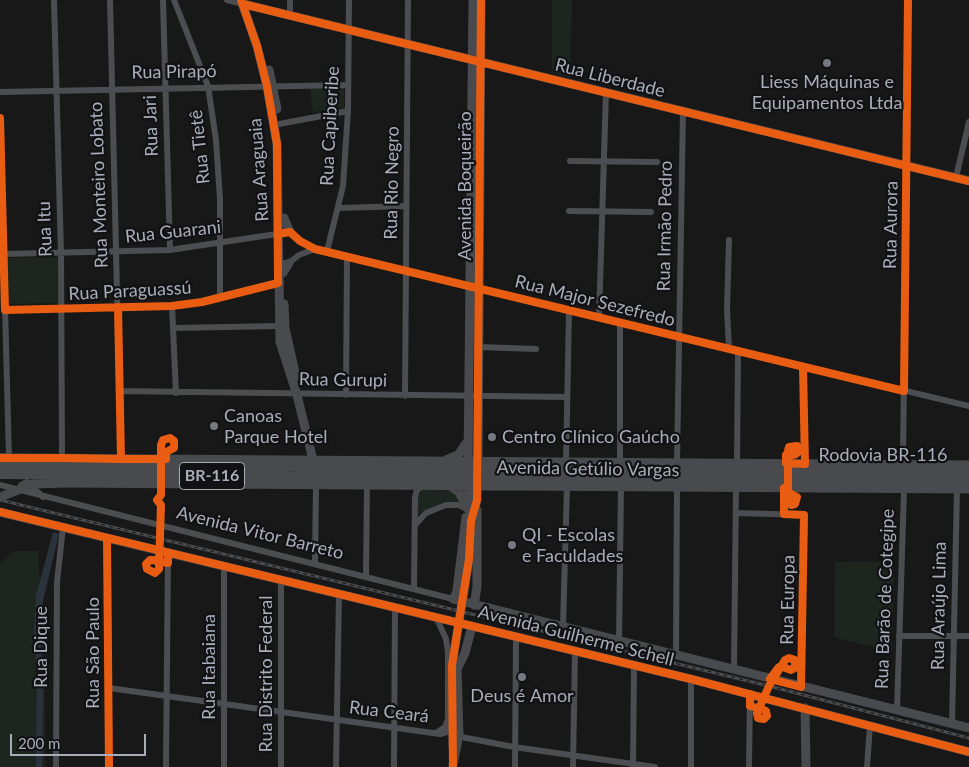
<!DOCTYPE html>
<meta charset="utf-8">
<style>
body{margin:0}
#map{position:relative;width:969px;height:767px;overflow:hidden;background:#181818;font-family:Lato,sans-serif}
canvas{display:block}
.scale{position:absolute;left:10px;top:734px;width:136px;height:22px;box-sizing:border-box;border:2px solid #a8adba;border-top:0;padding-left:6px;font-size:15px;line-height:18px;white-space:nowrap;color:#a8adba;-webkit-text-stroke:4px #121214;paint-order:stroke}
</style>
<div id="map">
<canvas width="969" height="767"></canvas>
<div class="scale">200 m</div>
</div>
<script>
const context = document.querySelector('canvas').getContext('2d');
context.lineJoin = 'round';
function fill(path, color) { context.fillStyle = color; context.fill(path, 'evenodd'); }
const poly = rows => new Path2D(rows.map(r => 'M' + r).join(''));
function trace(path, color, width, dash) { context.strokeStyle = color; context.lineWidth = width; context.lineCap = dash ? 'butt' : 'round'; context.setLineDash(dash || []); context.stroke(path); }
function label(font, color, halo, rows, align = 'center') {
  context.font = font + ' Lato,sans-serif'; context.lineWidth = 4.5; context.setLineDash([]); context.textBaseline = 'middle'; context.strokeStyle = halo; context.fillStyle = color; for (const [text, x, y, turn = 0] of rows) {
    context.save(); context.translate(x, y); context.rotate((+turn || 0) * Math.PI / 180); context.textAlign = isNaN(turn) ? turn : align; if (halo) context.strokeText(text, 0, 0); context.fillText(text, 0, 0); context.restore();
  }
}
fill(poly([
 [552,0,572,0,570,78,552,72],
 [344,88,344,108,313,112,310,89],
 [58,257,59,303,8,304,7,258],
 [425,488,444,488,455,492,461,504,444,503,417,515,417,499,419,493],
 [14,551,38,551,45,685,45,767,0,767,0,563],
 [894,561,892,652,834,637,835,562]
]), '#1d251f');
fill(poly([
 [53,532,59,534,43,601,40,630,43,693,42,767,36,767,37,671,34,633,36,596]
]), '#2a333b');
trace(poly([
 [54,0,61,253,62,458],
 [110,0,121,459],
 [163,0,170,250],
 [174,0,208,86,216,140,220,199,220,298],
 [227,0,243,4],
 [290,15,290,0],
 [0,92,348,85],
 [0,118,9,458],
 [279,124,348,111],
 [570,161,657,162],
 [956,177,969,122],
 [338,208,406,206],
 [569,211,651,212],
 [327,251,343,186,348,111,349,0],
 [4,254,170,250,290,232,300,241,315,249,969,406],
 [278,263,289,263,299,255,315,249],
 [172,306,176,393],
 [5,310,172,306,202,302,281,283],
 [599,318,606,92],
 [173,328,279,326],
 [479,347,536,349],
 [729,348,727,310,729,240],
 [803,367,805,464],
 [120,391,566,397],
 [346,395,347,256],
 [405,396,408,0],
 [566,463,569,311],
 [620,463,620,323],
 [677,463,683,111],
 [737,463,738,351],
 [903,464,908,0],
 [0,485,453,599],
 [21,490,21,485,27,482,43,497],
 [736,513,804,515,801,687],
 [415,525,426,513,446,505,459,505,467,509],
 [107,538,109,767],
 [315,563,316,484],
 [366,576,367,485],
 [281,581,281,767],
 [414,589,415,497,417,490,423,486],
 [436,617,446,639,448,652,448,719,445,727,436,733],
 [563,627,567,486],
 [899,636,969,636],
 [619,642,621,486],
 [676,655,677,486],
 [734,669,736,488],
 [691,679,691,767],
 [109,688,440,734,447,732,453,725],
 [897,710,904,490],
 [952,724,957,489],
 [456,736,514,747,655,767],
 [633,766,634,666],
 [56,767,57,582,63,527],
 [166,767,168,553],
 [224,767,224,567],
 [336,767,339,594],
 [394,767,395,608],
 [515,767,516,637],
 [573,767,575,652],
 [749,767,750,694],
 [867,767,870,725]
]), '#4b4d51', 6);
trace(poly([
 [241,0,257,46,267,86,277,144,280,342,297,395,313,460],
 [243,4,969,181],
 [269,70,277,109],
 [284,218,290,232],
 [283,273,289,263],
 [284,304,285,328,296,377],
 [17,458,969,465],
 [446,460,458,455,467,442],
 [468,466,473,0],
 [478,467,481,0],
 [468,479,471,526],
 [65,483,969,489],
 [447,484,459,492,467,508],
 [0,512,691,679,969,752],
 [471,521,477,500,477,480],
 [456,594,453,599,969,728],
 [456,598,466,517],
 [474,605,477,587,477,510],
 [805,708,806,767],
 [453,747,453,720],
 [453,765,459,734,457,669,465,653,472,626]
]), '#494a4d', 9);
trace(poly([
 [0,458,22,459],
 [0,465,285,466],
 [646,470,969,472],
 [0,474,285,476],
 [647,480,969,482],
 [175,481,195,484]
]), '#494a4d', 10);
const rail = poly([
 [0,500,769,686,969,738]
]);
trace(rail, '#4b4d50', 3);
trace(rail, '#121214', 1, [4]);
trace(poly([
 [0,497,33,484,65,483],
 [453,720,452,665,469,559,471,526]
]), '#494a4d', 9);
trace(poly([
 [285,466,646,470],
 [285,476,647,480]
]), '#494a4d', 10);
trace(poly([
 [243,4,969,181],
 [0,118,5,310,172,306,202,302,278,283,277,144,267,86,257,46,241,0],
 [278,234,290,232,300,241,315,249,904,391,908,0],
 [118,307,121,459],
 [0,458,62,458,121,459,166,459,166,452,174,448,174,441,170,438,163,440,161,445,161,495,157,500,161,505,159,567,159,569,155,573,147,569,146,564,150,560,153,560,157,561,168,563,168,553],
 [784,488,791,494,797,497,795,504,791,505,788,498,788,451,789,447,797,446,798,452,796,454,792,455,786,455,786,463,805,464,803,367],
 [0,512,691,679,969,752],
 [107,538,109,767],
 [750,694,750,706,761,709,764,710,766,711,767,716,764,719,758,718,757,713,769,686,785,660,789,658,795,660,795,668,791,670,783,667,779,667,770,679,801,687,804,515,784,514,784,488],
 [453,767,452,665,469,559,471,521,477,500,481,0]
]), '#e95d12', 8);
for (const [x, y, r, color] of [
 [827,63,5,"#767981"],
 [214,426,5,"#767981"],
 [492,437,5,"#767981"],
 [512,545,5,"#767981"],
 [522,677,5,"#767981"]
]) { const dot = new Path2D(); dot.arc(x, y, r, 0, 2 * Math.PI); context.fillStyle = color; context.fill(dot); trace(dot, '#121214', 2); }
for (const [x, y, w] of [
 [212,476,65]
]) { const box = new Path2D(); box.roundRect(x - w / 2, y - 13.5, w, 27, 4); context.fillStyle = '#121214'; context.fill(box); trace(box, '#a8adba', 1); }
label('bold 16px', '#a8adba', null, [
 ["BR-116",212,476]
]);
label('18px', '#a8adba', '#121214', [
 ["Rua Pirapó",174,72,-1],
 ["Rua Liberdade",610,78,14],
 ["Rua Jari",151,126,-92],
 ["Rua Capiberibe",330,126,-87],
 ["Rua Tietê",200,147,-96],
 ["Rua Araguaia",259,170,-94],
 ["Rua Rio Negro",392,183,-89],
 ["Rua Monteiro Lobato",99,185,-92],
 ["Avenida Boqueirão",465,186,-90],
 ["Rua Aurora",891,225,-89],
 ["Rua Irmão Pedro",665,226,-89],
 ["Rua Itu",45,229,-92],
 ["Rua Guarani",173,232,-6],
 ["Rua Paraguassú",130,291,-3],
 ["Rua Major Sezefredo",595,301,14],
 ["Rua Gurupi",343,380,1],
 ["Rodovia BR-116",883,455],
 ["Avenida Getúlio Vargas",588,469,1],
 ["Avenida Vitor Barreto",260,533,14],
 ["Rua Barão de Cotegipe",885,599,-88],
 ["Rua Europa",788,600,-89],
 ["Rua Araújo Lima",939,606,-89],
 ["Avenida Guilherme Schell",576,636,14],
 ["Rua Dique",41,647,-90],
 ["Rua São Paulo",93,653,-90],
 ["Rua Itabaiana",209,667,-90],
 ["Rua Distrito Federal",266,674,-90],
 ["Rua Ceará",389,712,7]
]);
label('18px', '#a8adba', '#121214', [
 ["Liess Máquinas e",827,82,"center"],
 ["Equipamentos Ltda",827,103,"center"],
 ["Canoas",224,416],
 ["Parque Hotel",224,437],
 ["Centro Clínico Gaúcho",502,437],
 ["QI - Escolas",522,535],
 ["e Faculdades",522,556],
 ["Deus é Amor",522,696,"center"]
], 'left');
</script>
